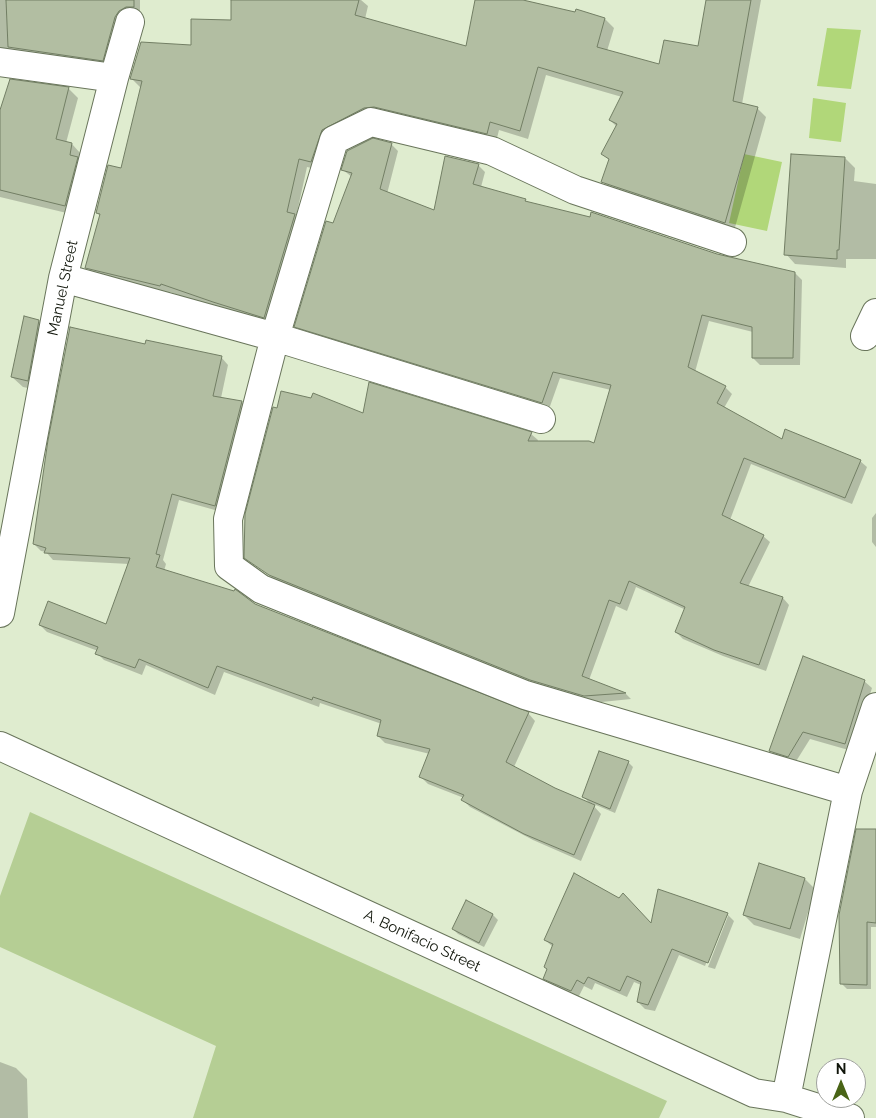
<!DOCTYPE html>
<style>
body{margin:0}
#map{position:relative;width:876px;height:1118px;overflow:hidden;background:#dfeccf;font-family:Raleway,sans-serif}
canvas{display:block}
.north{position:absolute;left:816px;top:1058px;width:50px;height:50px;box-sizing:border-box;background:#fff;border:1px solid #9fa19d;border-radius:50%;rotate:0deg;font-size:14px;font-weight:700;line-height:20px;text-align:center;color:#10150a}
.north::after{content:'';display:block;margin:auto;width:18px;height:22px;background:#496416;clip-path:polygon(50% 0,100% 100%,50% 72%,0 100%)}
</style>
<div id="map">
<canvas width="876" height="1118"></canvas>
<div class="north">N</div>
</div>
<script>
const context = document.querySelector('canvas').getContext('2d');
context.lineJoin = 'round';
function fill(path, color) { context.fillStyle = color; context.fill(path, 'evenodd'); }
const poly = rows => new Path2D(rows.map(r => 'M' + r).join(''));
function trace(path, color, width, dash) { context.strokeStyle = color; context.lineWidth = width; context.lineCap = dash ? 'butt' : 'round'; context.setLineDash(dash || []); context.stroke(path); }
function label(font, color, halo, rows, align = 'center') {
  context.font = font + ' Raleway,sans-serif'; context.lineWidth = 4.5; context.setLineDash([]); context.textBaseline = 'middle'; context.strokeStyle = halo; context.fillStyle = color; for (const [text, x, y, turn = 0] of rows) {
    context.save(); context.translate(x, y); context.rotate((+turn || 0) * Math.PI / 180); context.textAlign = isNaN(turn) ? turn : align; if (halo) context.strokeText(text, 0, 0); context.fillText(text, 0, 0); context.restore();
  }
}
fill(poly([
 [30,812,667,1101,659,1118,193,1118,216,1046,0,947,0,896]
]), '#b5ce94');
fill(poly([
 [827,28,861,30,851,89,817,86],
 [813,98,846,103,841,142,809,138],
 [744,154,782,162,767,231,729,223]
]), '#b1d779');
fill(poly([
 [0,0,140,0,140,13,109,66,0,54],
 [242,0,361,0,368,6,365,19,467,47,477,0,520,0,605,19,614,28,607,51,660,66,699,47,707,0,761,0,742,104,757,108,766,117,734,231,612,191,603,182,610,161,603,154,617,127,610,120,622,97,546,75,528,139,499,130,496,142,384,115,320,170,307,167,296,217,304,224,273,326,223,311,170,292,169,294,95,276,86,267,100,216,97,213,122,170,141,88,131,78,192,46,232,22],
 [69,89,78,98,66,143,72,144,81,154,75,215,0,197,0,114],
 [391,144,398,151,387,194,435,212,478,165,485,172,481,187,525,200,528,203,716,255,795,273,802,280,800,365,760,365,753,358,753,332,709,321,695,372,725,387,732,394,724,408,782,441,860,461,867,467,852,504,751,464,730,520,763,536,770,542,748,587,783,598,789,605,766,671,723,656,683,639,676,632,686,610,636,587,627,611,616,606,589,680,626,694,631,699,592,703,538,687,277,582,246,557,364,415,531,434,538,440,537,443,595,444,611,390,560,378,549,409,303,333,296,326,352,177,343,170],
 [845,158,855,168,854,181,876,184,876,259,846,259,846,268,795,264,786,254],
 [39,321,49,331,38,390,23,387,12,377],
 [146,345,221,357,228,365,221,398,242,402,249,410,222,512,179,500,163,560,166,564,164,571,255,605,528,713,535,721,514,767,555,790,591,805,584,797,628,762,633,767,615,813,591,803,601,814,581,861,533,840,470,807,463,800,464,798,428,784,421,777,430,754,385,743,378,736,382,724,320,703,319,707,224,672,215,695,146,665,142,675,104,660,97,653,98,651,47,632,40,625,107,625,129,564,53,560,46,552,41,551,34,544],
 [876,513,876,547,872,542,872,518],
 [864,681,872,688,852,751,810,739,795,763,778,758,771,751],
 [876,830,876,927,871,927,871,989,847,989,842,984],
 [805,879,815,889,800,939,754,925,744,915],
 [727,914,734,921,715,969,708,967,728,916,725,916,705,966,679,955,655,1011,645,1009,638,1002,641,985,634,982,627,997,595,983,592,990,584,986,578,998,551,985,544,978,548,970,553,947,545,940],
 [493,915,498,920,484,947,458,934,453,929],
 [0,1062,16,1068,27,1079,28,1118,0,1118]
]), '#0003');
const building = poly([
 [6,0,134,0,134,7,126,7,119,11,115,17,103,61,8,47,6,0],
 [231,0,359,0,355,15,466,46,475,0,523,0,575,12,576,9,605,18,597,47,659,64,664,40,698,46,706,0,751,0,733,101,758,107,725,223,601,182,609,159,601,154,617,124,609,120,623,92,538,67,520,131,490,122,487,134,374,107,364,108,322,130,311,162,299,159,287,212,295,214,264,318,213,302,161,284,160,286,85,268,100,214,96,213,108,165,121,168,142,81,130,79,141,42,191,45,191,19,231,20,231,0],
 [10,79,69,87,56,139,72,143,70,155,78,157,65,206,0,190,0,110,10,79],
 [373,138,392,143,380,189,434,210,445,156,479,164,473,184,526,199,525,201,590,217,591,212,717,254,795,272,793,358,752,358,752,327,702,315,688,367,726,386,717,403,782,439,785,429,861,460,845,498,744,458,722,515,764,535,740,583,783,597,759,665,714,650,675,632,685,607,629,581,620,604,609,600,582,676,626,693,584,696,530,680,269,575,244,558,245,514,273,407,277,408,281,391,311,398,313,393,363,413,369,382,532,432,528,441,589,441,594,443,611,385,553,372,542,403,294,327,326,221,333,223,352,173,341,170,347,151,373,138],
 [791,154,845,157,839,250,837,250,837,259,784,255,791,154],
 [24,316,39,320,28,381,11,377,24,316],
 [70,327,145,344,146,340,222,356,213,396,242,401,215,506,172,494,156,554,160,555,156,567,234,591,235,589,255,604,529,712,506,762,555,788,595,805,574,855,524,834,461,800,464,795,419,777,430,749,377,736,381,720,313,697,312,700,217,666,208,688,139,659,135,668,95,654,98,647,39,625,48,601,106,624,130,558,44,553,46,548,33,544,48,440,70,327],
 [803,656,865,680,845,744,803,732,788,757,769,751,803,656],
 [599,751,629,761,610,809,582,797,599,751],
 [856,829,876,829,876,923,867,922,867,985,840,984,839,915,856,829],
 [759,863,805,878,790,929,743,915,759,863],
 [574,873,619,898,623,893,651,923,658,889,728,913,708,963,672,949,648,1005,637,1002,641,982,627,976,620,991,588,977,584,984,577,980,571,991,543,979,547,969,544,967,553,944,544,940,574,873],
 [466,900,493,914,479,943,452,929,466,900]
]);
fill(building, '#b2bea2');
trace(building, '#727e64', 1);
const minor = poly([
 [0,62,114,78],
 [732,242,575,190,492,151,371,122,334,140,275,337,228,519,229,566,261,589,525,695,848,791],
 [63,278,275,337,541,419],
 [865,336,876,313],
 [0,613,63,278,114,78,130,22],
 [0,746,754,1093,786,1098,850,1118],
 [786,1098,848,791,876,707]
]);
trace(minor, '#69755b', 30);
trace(minor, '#fff', 28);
label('15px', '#10150a', '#fff', [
 ["Manuel Street",63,288,-78],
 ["A. Bonifacio Street",422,941,25]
]);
</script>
